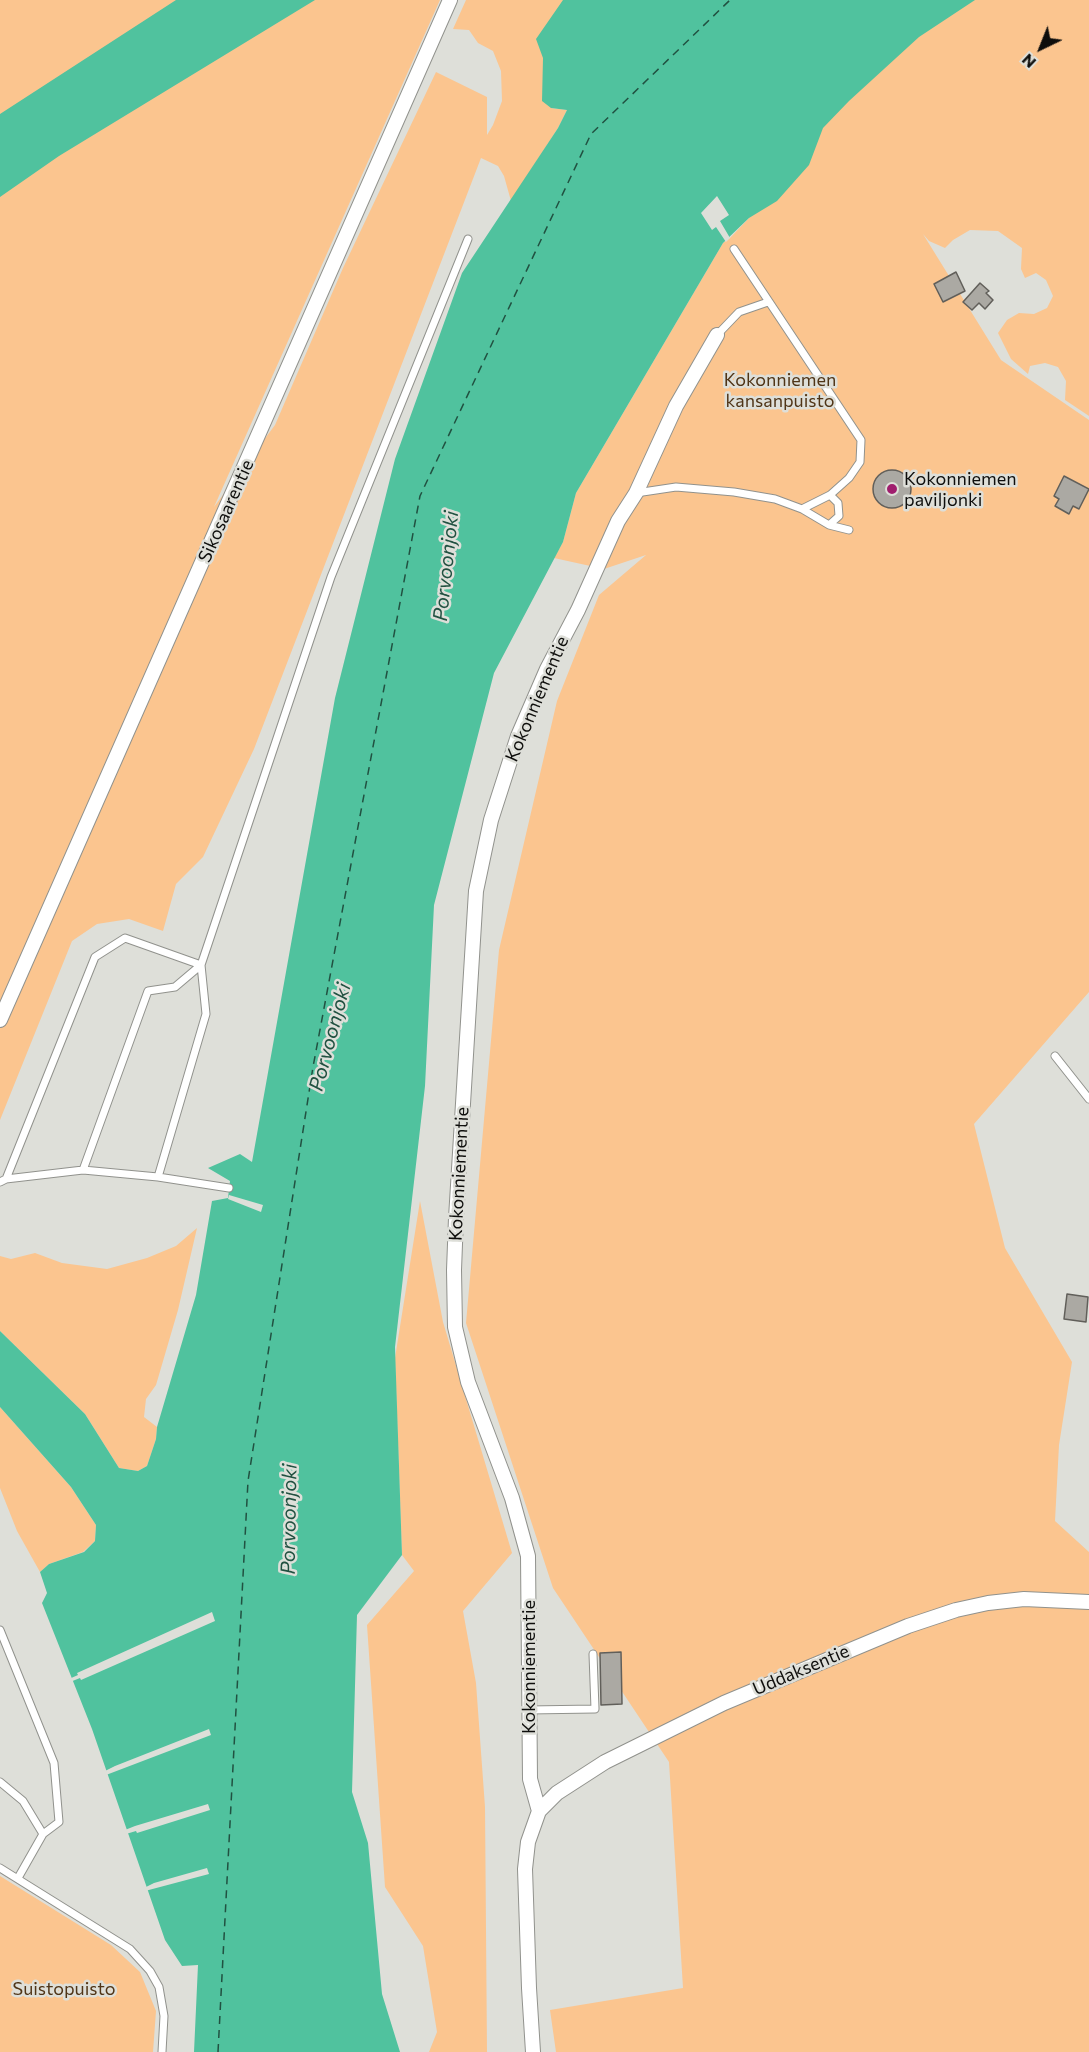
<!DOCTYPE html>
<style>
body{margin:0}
#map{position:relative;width:1089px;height:2052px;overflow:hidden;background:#dedfd9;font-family:Commissioner,sans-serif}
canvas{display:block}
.north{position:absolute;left:1011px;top:18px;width:60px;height:60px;-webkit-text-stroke:4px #dedfd9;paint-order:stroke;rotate:223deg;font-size:16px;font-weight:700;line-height:24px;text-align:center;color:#0e0e0c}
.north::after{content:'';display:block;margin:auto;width:21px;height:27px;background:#0e0e0c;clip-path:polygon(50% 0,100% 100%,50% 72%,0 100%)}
</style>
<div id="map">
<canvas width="1089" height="2052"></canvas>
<div class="north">N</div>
</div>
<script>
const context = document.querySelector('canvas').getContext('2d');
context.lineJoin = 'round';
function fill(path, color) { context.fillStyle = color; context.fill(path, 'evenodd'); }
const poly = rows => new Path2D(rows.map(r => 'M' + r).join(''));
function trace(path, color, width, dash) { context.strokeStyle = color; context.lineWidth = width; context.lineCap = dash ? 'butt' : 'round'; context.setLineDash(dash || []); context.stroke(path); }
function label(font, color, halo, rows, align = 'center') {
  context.font = font + ' Commissioner,sans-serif'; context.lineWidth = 5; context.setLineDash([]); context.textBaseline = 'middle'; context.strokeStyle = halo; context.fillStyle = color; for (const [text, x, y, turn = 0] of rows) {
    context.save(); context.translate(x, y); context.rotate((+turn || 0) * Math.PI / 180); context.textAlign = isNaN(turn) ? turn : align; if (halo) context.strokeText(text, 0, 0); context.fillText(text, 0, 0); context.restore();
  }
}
fill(poly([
 [0,0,440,0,214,507,275,425,343,268,436,72,487,97,487,135,493,125,502,101,501,71,493,51,478,43,469,30,453,29,466,0,589,0,551,108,567,110,558,128,511,201,504,176,498,166,481,158,254,749,203,857,176,884,163,931,129,919,97,924,72,941,0,1120],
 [934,0,1089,0,1089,416,1065,400,1066,381,1058,367,1045,363,1030,366,1028,374,1011,359,998,333,1007,320,1019,313,1034,314,1047,308,1053,296,1046,280,1036,273,1025,278,1021,269,1022,248,998,231,970,230,953,240,945,248,929,241,923,234,1001,360,1089,420,1089,992,974,1124,1005,1248,1072,1362,1059,1445,1055,1521,1089,1552,1089,2052,556,2052,550,2010,683,1988,669,1762,553,1588,466,1323,499,950,557,701,599,595,646,555,604,569,554,558,563,542,576,493,723,243,730,238,749,218,799,123],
 [420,1201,443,1322,512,1553,463,1611,476,1683,485,1807,487,2052,429,2052,437,2032,423,1946,385,1887,367,1625,414,1571,402,1555,395,1358],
 [197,1228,178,1310,156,1385,146,1399,144,1417,157,1427,156,1439,147,1466,138,1471,119,1468,85,1414,0,1331,0,1256,11,1259,35,1253,62,1263,107,1269,147,1258,176,1246],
 [0,1407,71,1487,96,1525,95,1541,83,1552,49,1564,40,1572,17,1531,0,1488],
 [0,1876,111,1945,140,1972,156,2011,153,2052,0,2052]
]), '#fbc58f');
fill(poly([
 [176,0,315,0,59,156,0,197,0,114],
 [563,0,975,0,919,37,849,101,823,128,809,165,777,201,749,218,723,243,576,493,563,542,494,673,434,905,425,1086,395,1347,402,1555,357,1615,352,1792,368,1843,382,1994,400,2052,194,2052,198,1965,182,1966,165,1940,92,1729,42,1603,47,1593,40,1572,49,1564,84,1552,95,1541,96,1525,71,1487,0,1407,0,1331,85,1414,119,1468,138,1471,147,1466,156,1439,157,1427,196,1295,212,1201,228,1198,230,1181,208,1168,240,1154,252,1162,335,698,395,459,462,273,558,128,567,110,551,108,542,101,543,58,536,39]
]), '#50c29e');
fill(poly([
 [717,196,729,215,720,221,730,238,726,242,716,227,712,230,701,213],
 [229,1195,263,1205,261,1212,228,1199],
 [212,1612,215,1621,81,1680,80,1678,70,1682,69,1679,78,1675,77,1673],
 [209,1729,211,1735,106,1775,105,1771,115,1766],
 [208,1804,210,1810,137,1833,136,1831,126,1834,125,1830,135,1826],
 [207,1868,209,1874,145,1891,144,1888,154,1883]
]), '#dedfd9');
trace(poly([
 [218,2052,248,1481,313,1067,420,496,591,134,730,0]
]), '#215141', 1.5, [8, 6]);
const building = poly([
 [956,272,965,291,943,302,934,284,956,272],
 [980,283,989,291,986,293,993,300,985,309,979,303,972,310,963,302,980,283],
 '873 489a19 19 0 1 1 38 0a19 19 0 1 1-38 0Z',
 [1064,476,1089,489,1079,509,1073,506,1069,514,1055,506,1059,499,1054,496,1064,476],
 [1067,1294,1088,1297,1086,1322,1064,1319,1067,1294],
 [621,1652,622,1704,601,1705,600,1653,621,1652]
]);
fill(building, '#aba9a3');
trace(building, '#615f5a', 1.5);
const lane = poly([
 [734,249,861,440,860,462,849,478,830,495,802,509],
 [717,335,739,312,768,302],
 [636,493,676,487,734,492,775,499,802,509,829,525,849,530],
 [829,525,839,516,838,503,830,495],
 [1055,1056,1089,1099],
 [83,1170,148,991,175,987,201,965],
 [158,1177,206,1014,201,965,331,577,468,239],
 [6,1179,95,957,125,938,201,965],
 [0,1182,6,1179,83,1170,158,1177,229,1188],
 [0,1630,54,1763,59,1822,43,1834,18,1878],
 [528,1710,595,1709,593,1654],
 [0,1782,23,1801,43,1834],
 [0,1868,130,1949,150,1971,159,1987,164,2016,162,2052]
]);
const street = poly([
 [0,1020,450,0],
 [539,1811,557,1793,605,1762,724,1703,908,1626,956,1610,988,1603,1024,1599,1089,1602],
 [533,2052,529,1988,525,1869,528,1842,539,1811,530,1779,528,1556,512,1498,468,1382,455,1327,454,1270,456,1218,476,891,491,820,518,736,547,669,578,610,618,521,636,493,676,406,717,335]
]);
trace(lane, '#91928d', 9);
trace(street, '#91928d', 16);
trace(lane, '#fff', 7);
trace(street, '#fff', 14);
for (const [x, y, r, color] of [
 [892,489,6,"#a01e6e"]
]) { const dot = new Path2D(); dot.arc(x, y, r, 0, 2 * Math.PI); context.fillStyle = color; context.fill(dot); trace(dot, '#dedfd9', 2); }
label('18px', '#503517', '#dedfd9', [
 ["Kokonniemen",780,380],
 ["kansanpuisto",780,401],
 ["Suistopuisto",64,1989]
]);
label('18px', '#0e0e0c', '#dedfd9', [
 ["Kokonniemen",904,479],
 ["paviljonki",904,500]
], 'left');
label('18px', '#0e0e0c', '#dedfd9', [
 ["Sikosaarentie",226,511,-66],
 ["Kokonniementie",537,699,-67],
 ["Kokonniementie",459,1174,-87],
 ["Kokonniementie",529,1667,-90],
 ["Uddaksentie",801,1670,-23]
]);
label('italic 20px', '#215141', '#dedfd9', [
 ["Porvoonjoki",446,566,-84],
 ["Porvoonjoki",330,1037,-75],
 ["Porvoonjoki",289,1519,-89]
]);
</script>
